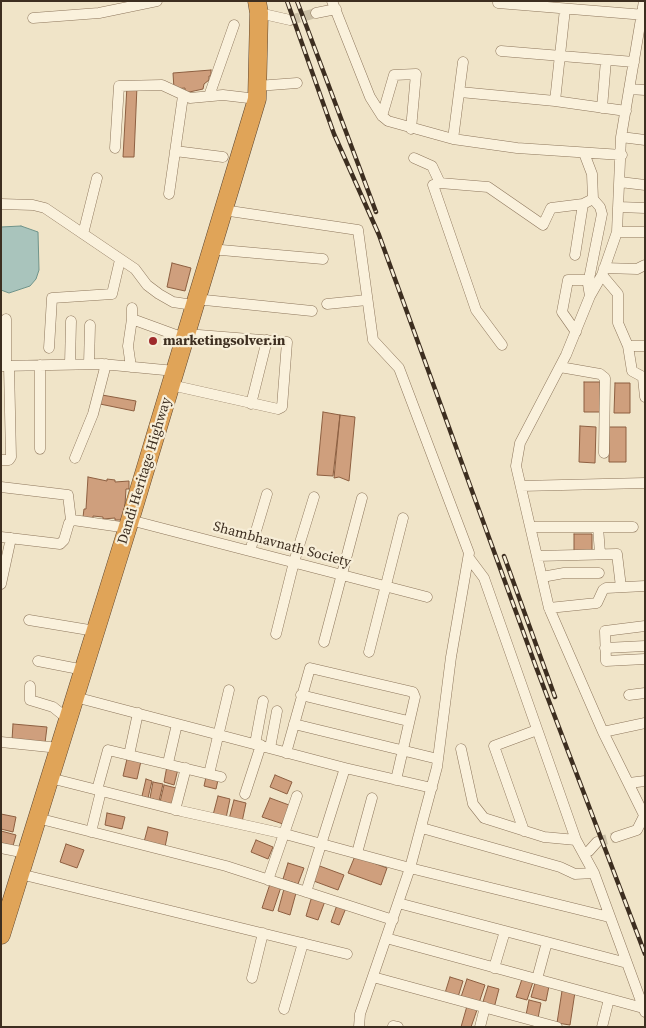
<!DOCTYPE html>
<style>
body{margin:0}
#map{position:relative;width:646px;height:1028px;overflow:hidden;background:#f0e4c8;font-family:"Source Serif 4",serif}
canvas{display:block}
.frame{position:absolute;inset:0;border:2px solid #3d2e20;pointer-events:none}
</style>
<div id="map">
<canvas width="646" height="1028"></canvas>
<div class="frame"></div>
</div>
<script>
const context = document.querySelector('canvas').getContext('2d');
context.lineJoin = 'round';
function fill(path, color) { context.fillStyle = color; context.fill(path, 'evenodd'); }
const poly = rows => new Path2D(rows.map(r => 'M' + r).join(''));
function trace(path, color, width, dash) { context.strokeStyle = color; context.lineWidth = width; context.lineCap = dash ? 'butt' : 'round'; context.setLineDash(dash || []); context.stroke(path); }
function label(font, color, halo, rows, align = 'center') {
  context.font = font + ' "Source Serif 4",serif'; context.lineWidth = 4.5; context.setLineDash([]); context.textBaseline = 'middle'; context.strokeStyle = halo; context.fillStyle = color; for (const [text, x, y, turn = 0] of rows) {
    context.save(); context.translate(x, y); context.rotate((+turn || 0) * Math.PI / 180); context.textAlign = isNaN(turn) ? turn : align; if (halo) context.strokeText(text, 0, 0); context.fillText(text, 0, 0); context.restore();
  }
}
const water = poly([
 [21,226,38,232,39,270,36,279,30,286,9,293,1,290,1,227,21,226]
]);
fill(water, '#a9c4bc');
trace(water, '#6f938a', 1);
const building = poly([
 [211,70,211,76,209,76,209,80,204,84,203,89,185,93,185,88,174,89,173,73,211,70],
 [127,86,137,86,134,157,123,157,127,86],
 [172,263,191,268,185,291,167,287,172,263],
 [584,382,600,382,600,412,584,412,584,382],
 [615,383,630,383,630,413,614,413,615,383],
 [102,395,136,401,134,411,100,404,102,395],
 [323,412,340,415,333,476,317,475,323,412],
 [340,415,355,417,349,481,339,477,334,478,340,415],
 [580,426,596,427,595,463,579,462,580,426],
 [609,427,626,427,626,462,609,462,609,427],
 [88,477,107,481,107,479,115,480,115,482,129,481,129,489,126,489,124,520,115,520,115,518,103,519,103,517,93,516,93,518,83,517,84,509,86,509,88,477],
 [574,534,592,534,592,552,574,552,574,534],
 [13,724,47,727,45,743,12,740,13,724],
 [127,759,141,761,137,779,123,776,127,759],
 [167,766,178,769,174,785,164,782,167,766],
 [275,775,292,782,287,794,270,787,275,775],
 [206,777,218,780,216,789,204,786,206,777],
 [146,779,152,781,148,798,142,796,146,779],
 [153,782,163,784,159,801,150,798,153,782],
 [164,785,176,788,172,805,160,802,164,785],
 [218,796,230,799,226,818,213,815,218,796],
 [270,798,289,805,283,824,262,817,270,798],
 [234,800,246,803,242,822,229,819,234,800],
 [107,813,125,817,122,829,105,825,107,813],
 [1,814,16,817,13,832,1,829,1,814],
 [148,827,168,832,165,847,144,842,148,827],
 [1,831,16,835,13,846,1,843,1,831],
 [256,840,273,847,268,859,251,852,256,840],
 [66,844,84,850,77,868,60,862,66,844],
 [355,856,387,868,381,885,348,873,355,856],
 [288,863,304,868,298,884,283,879,288,863],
 [317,865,344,875,338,890,311,880,317,865],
 [270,884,281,887,273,911,262,908,270,884],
 [284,889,296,893,290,915,278,911,284,889],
 [312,896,325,901,318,920,306,916,312,896],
 [337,905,346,908,339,925,331,922,337,905],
 [450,977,463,981,458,997,445,993,450,977],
 [467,979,485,985,479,1003,461,997,467,979],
 [522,979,533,982,527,1000,516,997,522,979],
 [535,983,549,986,546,1001,531,997,535,983],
 [488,986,499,989,494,1008,482,1005,488,986],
 [562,991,575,992,570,1025,557,1023,562,991],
 [529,1000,541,1003,538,1018,526,1015,529,1000],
 [467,1006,477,1010,471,1027,461,1027,467,1006]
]);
fill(building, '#cf9f7d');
trace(building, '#8d5f41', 1);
trace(poly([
 [290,20,316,13],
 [597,842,616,837]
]), '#ccc0a6', 10, [10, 5]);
const street = poly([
 [332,1,370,97,382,116,388,121,453,139,517,148,622,155],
 [644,1,621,137,617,232,602,275,590,296,566,355,520,443,516,466,549,608,603,732,645,817],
 [498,3,645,15],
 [259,13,290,20],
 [316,13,336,9],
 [33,18,99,13,157,1],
 [501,51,634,62],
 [257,86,297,83],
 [629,89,645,90],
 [460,92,555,101,626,111],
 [209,96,234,25],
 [555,101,565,9],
 [602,108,606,60],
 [382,116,394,75,416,74,411,129],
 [621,137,645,140],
 [453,139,463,62],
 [115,148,119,86,162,85,190,98,223,95,257,99],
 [175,151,223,157],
 [584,153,592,174,593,199,600,207,602,214,588,284,590,296],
 [414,158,432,166,440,183],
 [620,182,645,185],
 [169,194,183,96],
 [1,204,33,205,45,208,135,269,147,285,159,294,173,302,193,305],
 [619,207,645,208],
 [223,210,358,230,373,340,399,368,469,553,451,657,437,767,410,868,360,1014,359,1027],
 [617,232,645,232],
 [83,234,97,178],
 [210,249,323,259],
 [575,255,583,204],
 [604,268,637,269,645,265],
 [602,275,618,294,618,323,628,346,632,371,645,378],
 [195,299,312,311],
 [327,304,367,300],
 [132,319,184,338],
 [576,332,562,312,568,280,588,280],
 [502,345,476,310,433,185,440,183,488,187,543,225,551,208,583,204,593,199],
 [628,346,645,346],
 [49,348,52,298,112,294,120,260],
 [70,364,71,321],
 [89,364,90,325],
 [40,365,40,449],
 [1,366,102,364,175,371],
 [6,366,6,319],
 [131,367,128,346,132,319,132,308],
 [560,367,600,374,605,378,604,453],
 [643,378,645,397],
 [171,385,278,409,282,407,287,342,186,334],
 [251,404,267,340],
 [75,458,93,414,106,364],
 [1,460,9,460,11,457,9,366],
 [521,486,645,483],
 [1,487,68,495,71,520],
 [130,520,427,597],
 [531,527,633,527],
 [598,527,600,553],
 [1,537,60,544,64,540,69,523,73,520,128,528],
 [250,551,267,494],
 [537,556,617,554,621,587],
 [469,558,484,578,576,840,594,873,645,1012],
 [542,577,564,573,599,573],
 [1,584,11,538],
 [549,608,597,603,603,590,606,588,645,586],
 [29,620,95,631],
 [645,626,605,631,606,661,645,659],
 [276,634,294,562,314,497],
 [324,642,362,498],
 [605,648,645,646],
 [369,652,403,518],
 [38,661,84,670],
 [30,686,30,700,53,707,68,719],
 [301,695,408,721],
 [629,695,645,693],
 [75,697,345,768,432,788],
 [294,724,438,759],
 [603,732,645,723],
 [1,742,59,748],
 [255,744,263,701],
 [270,748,277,711],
 [461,749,473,804,484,818,544,837,576,840],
 [286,753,310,668,413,692,415,697,396,780],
 [129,755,138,713],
 [168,763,177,724],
 [209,774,229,690],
 [50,778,181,811,285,834,410,868,609,917],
 [629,783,645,781],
 [97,790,108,750,221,777],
 [245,794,261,745],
 [175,810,186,768],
 [37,818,226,866,393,920],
 [422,828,560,867,575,874,594,873],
 [524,831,494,746,537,730],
 [91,832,101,791],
 [616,837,637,830,644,816],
 [1,848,26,853],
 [357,853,372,798],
 [583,853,589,851,597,842],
 [20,874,347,954],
 [268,880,297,796],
 [306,892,345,768],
 [398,903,627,963],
 [386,938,643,1008],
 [494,968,505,931],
 [373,977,557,1027],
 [252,978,263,933],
 [537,979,547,942],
 [284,1009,303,943],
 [393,1026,398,1027],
 [480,1027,485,1007],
 [602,1027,609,999]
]);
const highway = poly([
 [1,935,130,520,257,99,259,13,257,1]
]);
trace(street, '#8d765c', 11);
trace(highway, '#5b4430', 19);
trace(street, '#faf1dc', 10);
trace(highway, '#e0a458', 18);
const rail = poly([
 [287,1,334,134,379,235,536,667,645,954],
 [297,1,376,212],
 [504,556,555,697]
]);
trace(rail, '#3d2e20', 4.5);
trace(rail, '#f7eed8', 2.5, [8]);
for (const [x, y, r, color] of [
 [153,341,5,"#9e2a2b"]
]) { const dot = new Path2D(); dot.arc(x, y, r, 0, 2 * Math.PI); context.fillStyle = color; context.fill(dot); trace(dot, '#f7eed8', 2); }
label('bold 14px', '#3d2e20', '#f7eed8', [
 ["marketingsolver.in",163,341]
], 'left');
label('14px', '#3d2e20', '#f7eed8', [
 ["Dandi Heritage Highway",145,471,-73],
 ["Shambhavnath Society",282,545,15]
]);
</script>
